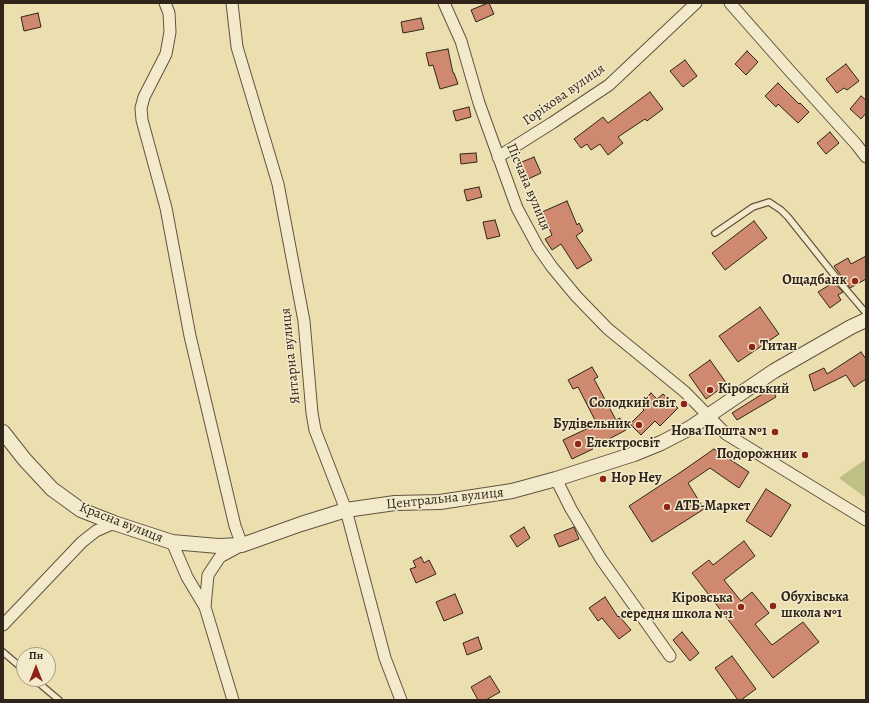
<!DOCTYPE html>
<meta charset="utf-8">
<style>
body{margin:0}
#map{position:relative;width:869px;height:703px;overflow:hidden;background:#ecdfaf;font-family:Alegreya,serif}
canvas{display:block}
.frame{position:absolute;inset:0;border:4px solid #31251b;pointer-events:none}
.north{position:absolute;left:16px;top:647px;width:40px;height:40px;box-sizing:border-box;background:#f3eacb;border:1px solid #a59b85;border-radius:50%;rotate:0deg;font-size:11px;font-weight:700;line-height:16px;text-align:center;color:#31251b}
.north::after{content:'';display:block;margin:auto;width:14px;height:18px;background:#8f2418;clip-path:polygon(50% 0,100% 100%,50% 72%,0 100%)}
</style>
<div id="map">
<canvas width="869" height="703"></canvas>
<div class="frame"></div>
<div class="north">Пн</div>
</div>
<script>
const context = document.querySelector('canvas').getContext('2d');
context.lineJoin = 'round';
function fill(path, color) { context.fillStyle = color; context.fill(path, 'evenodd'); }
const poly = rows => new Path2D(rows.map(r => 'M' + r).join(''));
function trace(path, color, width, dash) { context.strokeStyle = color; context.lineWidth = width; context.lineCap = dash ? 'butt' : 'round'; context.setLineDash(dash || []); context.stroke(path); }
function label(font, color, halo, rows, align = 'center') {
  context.font = font + ' Alegreya,serif'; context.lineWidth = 3; context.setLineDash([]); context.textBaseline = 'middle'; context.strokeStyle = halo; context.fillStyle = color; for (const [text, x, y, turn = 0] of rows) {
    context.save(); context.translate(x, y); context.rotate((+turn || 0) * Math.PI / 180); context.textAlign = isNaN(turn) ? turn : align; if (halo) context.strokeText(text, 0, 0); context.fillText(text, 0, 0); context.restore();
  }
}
fill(poly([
 [866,459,866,498,839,478]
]), '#bfc086');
const building = poly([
 [488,3,489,3,494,14,476,22,471,10,488,3],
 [38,13,41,27,24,31,21,17,38,13],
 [421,18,424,29,403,33,401,22,421,18],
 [448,49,453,73,454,73,458,84,440,89,433,65,429,66,426,53,448,49],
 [747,51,758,62,746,75,735,64,747,51],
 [685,60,697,76,683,87,670,71,685,60],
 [846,64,859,81,847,90,844,88,837,93,826,79,846,64],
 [778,83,799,104,800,103,809,112,798,123,778,104,776,107,765,96,778,83],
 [650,92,663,109,647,121,645,119,618,137,623,143,608,155,600,144,591,150,587,144,581,148,574,139,603,117,608,123,650,92],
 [861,96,866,100,866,113,861,119,850,109,861,96],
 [469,107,471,117,456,121,453,111,469,107],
 [830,132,839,143,826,154,817,143,830,132],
 [476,153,477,162,461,164,460,154,476,153],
 [534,157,541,173,524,181,517,164,534,157],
 [479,187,482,197,467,201,464,190,479,187],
 [567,201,577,225,579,223,583,231,576,236,592,260,577,269,561,244,552,250,545,239,552,235,542,212,567,201],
 [495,220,500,236,487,239,483,222,495,220],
 [754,221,767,238,725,270,712,253,754,221],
 [866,256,866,279,850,288,834,266,848,258,851,264,866,256],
 [834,282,843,292,838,295,841,300,830,308,818,292,834,282],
 [760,307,779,334,738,362,719,336,760,307],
 [861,352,866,359,866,379,854,387,846,375,814,391,809,375,824,368,827,374,861,352],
 [710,360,727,384,706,399,689,375,710,360],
 [592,367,598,377,594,379,616,420,620,418,626,430,592,448,593,449,572,459,563,440,597,424,578,387,573,389,568,380,592,367],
 [772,388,776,397,737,420,732,413,772,388],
 [651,393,657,399,663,394,678,408,660,426,655,421,641,435,630,424,644,410,639,405,651,393],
 [714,449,749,472,739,488,710,468,688,483,704,509,652,542,629,506,681,472,714,449],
 [766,489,791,505,771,537,746,521,766,489],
 [524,527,530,538,517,547,510,536,524,527],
 [574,527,579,539,559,547,554,535,574,527],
 [744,541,755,556,724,580,741,601,752,592,769,613,755,624,772,645,803,622,819,642,773,678,692,573,709,560,713,565,744,541],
 [421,557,424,563,429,560,436,574,416,583,410,569,416,567,413,561,421,557],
 [455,594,463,613,444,621,436,602,455,594],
 [605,597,618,617,619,616,631,630,619,639,602,618,598,621,589,608,605,597],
 [682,632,699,653,690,661,673,640,682,632],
 [478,637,482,649,467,655,463,643,478,637],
 [732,656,756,689,741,700,738,700,715,668,732,656],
 [490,676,500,692,486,700,478,700,471,687,490,676]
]);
fill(building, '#ce896e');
trace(building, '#31251b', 1);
const service = poly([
 [715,233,753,207,769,202,781,210,788,217,843,286,866,313],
 [3,652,24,670],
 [34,679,59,700]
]);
const minor = poly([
 [165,3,169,13,170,32,166,54,144,97,141,108,142,120,166,208,190,336,235,526,242,545,220,557,208,575,205,607],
 [232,3,237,47,278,184,304,321,312,413,315,430,346,510,385,658,401,700],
 [444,3,461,41,479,103,517,208,538,247,552,267,576,296,608,329,685,392,726,434,866,520],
 [730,3,789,70,856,144,866,157],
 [498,157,552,123,609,85,696,3],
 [556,479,571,509,601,559,670,656],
 [172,542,187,577,205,607,233,700],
 [3,625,82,542,96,531,114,523]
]);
const tertiary = poly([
 [3,432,25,460,52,489,81,510,114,523,172,542,218,546,242,545,301,524,346,510,395,503,440,502,512,491,556,479,634,454,661,443,690,428,774,371,851,327,866,320]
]);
trace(service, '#605440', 8);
trace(minor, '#605440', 13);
trace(tertiary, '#605440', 16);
trace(service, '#f3eacb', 5.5);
trace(minor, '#f3eacb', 11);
trace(tertiary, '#f3eacb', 14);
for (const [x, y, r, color] of [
 [855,281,4,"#8f2418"],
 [752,347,4,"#8f2418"],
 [710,390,4,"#8f2418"],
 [684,404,4,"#8f2418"],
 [639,425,4,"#8f2418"],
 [775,432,4,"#8f2418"],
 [578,444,4,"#8f2418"],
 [805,455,4,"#8f2418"],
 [603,479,4,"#8f2418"],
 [667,507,4,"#8f2418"],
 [773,606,4,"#8f2418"],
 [741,607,4,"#8f2418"]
]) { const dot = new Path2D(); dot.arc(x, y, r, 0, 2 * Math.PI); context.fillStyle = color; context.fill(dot); trace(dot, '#f3eacb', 1.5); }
label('14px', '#31251b', '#f3eacb', [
 ["Горіхова вулиця",564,95,-35],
 ["Пісчана вулиця",528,187,67],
 ["Янтарна вулиця",291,356,-96],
 ["Центральна вулиця",445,499,-6],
 ["Красна вулиця",121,523,21]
]);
label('bold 14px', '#31251b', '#f3eacb', [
 ["Ощадбанк",847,281],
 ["Титан",760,347,"left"],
 ["Кіровський",718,390,"left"],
 ["Солодкий світ",676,404],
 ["Будівельник",631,425],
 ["Нова Пошта №1",767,432],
 ["Електросвіт",586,444,"left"],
 ["Подорожник",797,455],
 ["Hop Hey",611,479,"left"],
 ["АТБ-Маркет",675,507,"left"],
 ["Обухівська",781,598,"left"],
 ["школа №1",781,614,"left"],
 ["Кіровська",733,599],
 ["середня школа №1",733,615]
], 'right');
</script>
